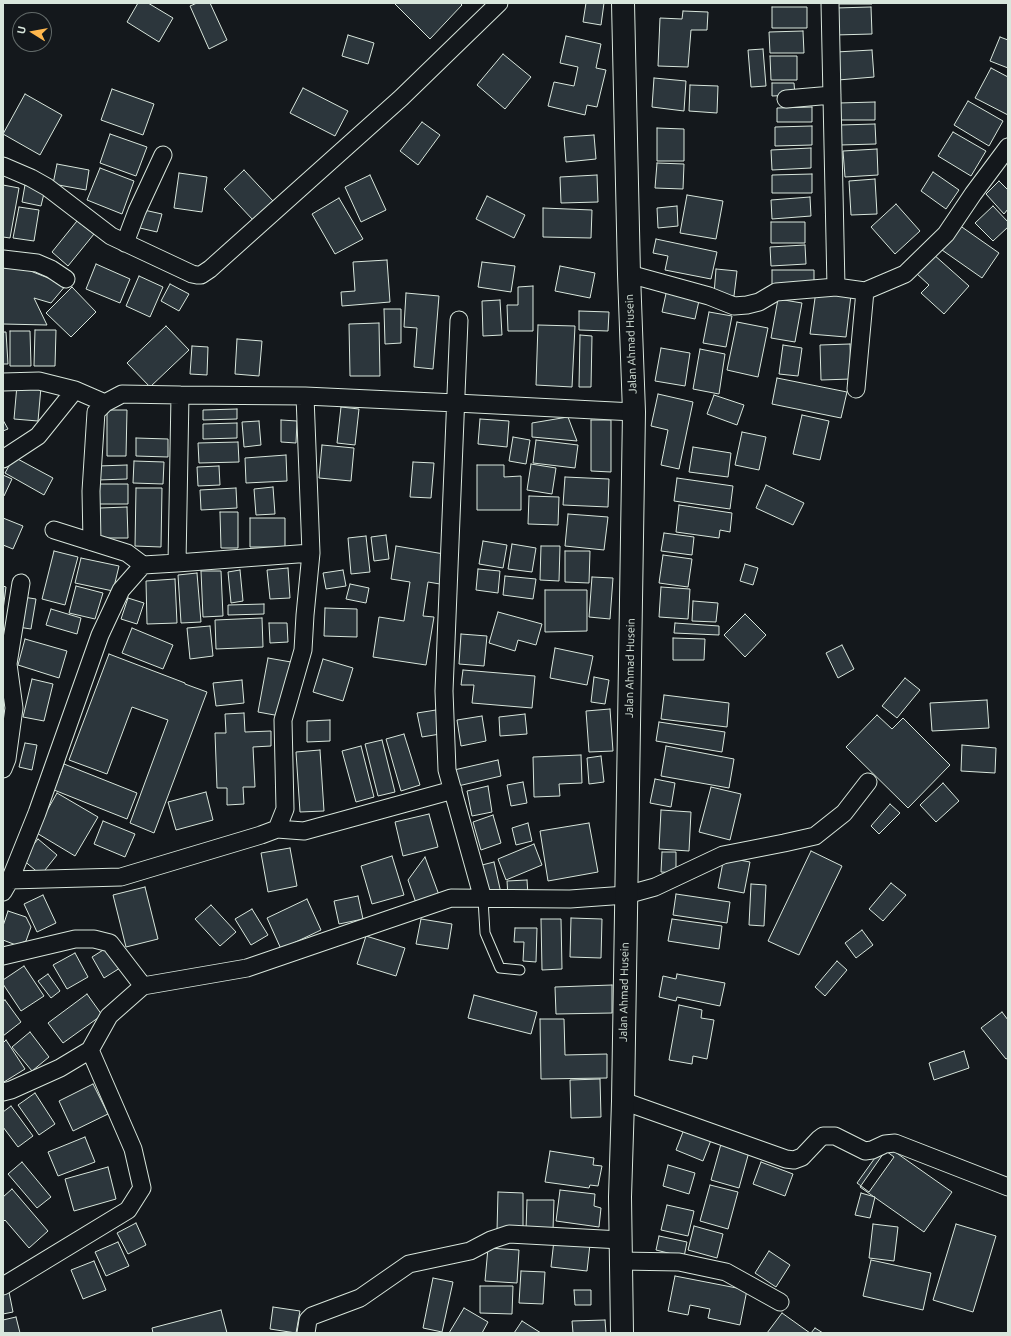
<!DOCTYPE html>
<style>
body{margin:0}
#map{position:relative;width:1011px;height:1336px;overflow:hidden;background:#14181c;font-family:Ubuntu,sans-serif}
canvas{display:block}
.frame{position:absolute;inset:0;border:4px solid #d8e6dc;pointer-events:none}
.north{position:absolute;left:12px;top:12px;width:40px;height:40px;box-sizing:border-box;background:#14181c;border:1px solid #626a69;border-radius:50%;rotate:281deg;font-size:11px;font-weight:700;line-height:16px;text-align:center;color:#d8e6dc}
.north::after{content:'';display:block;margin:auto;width:14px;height:18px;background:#ffb74d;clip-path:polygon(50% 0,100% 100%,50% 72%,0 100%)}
</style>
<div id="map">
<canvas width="1011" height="1336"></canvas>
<div class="frame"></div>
<div class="north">U</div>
</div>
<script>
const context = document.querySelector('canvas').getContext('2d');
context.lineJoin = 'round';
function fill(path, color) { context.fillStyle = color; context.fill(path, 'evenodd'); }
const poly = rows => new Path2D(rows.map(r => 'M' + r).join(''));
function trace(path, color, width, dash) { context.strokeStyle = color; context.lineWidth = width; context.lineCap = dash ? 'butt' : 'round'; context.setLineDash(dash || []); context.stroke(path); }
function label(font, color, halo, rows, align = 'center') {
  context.font = font + ' Ubuntu,sans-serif'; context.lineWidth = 3; context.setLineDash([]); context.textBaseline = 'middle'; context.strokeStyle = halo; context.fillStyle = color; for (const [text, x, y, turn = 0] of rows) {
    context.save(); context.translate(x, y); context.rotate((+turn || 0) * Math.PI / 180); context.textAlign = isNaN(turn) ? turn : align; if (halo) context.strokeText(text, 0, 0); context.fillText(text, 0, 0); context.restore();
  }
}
const building = poly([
 [138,3,148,3,173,18,159,42,127,22,138,3],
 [197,3,210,3,227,40,209,49,190,6,197,3],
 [394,3,460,3,462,5,430,39,394,3],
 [586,3,604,3,601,25,583,22,586,3],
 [834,3,872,3,872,4,834,4,834,3],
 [772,7,807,7,807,28,772,28,772,7],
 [871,7,872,34,835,35,835,8,871,7],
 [683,11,708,12,707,30,691,30,688,67,658,66,660,18,682,19,683,11],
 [803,31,804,53,770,53,769,32,803,31],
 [348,35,374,43,368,64,342,56,348,35],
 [566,36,601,44,596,68,606,70,597,107,587,105,585,115,548,106,554,82,574,86,578,67,560,63,566,36],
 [1000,37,1008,40,1008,68,990,61,1000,37],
 [763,49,766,86,751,87,748,50,763,49],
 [872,50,874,77,838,80,836,52,872,50],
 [503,54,531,77,505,109,477,85,503,54],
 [770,56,797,56,797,80,771,80,770,56],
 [991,68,1008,77,1008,115,975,98,991,68],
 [654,78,686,81,684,111,652,107,654,78],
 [772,83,794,83,795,95,772,96,772,83],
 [690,85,718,86,717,113,689,111,690,85],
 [303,88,348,111,335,136,290,113,303,88],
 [112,89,154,104,143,135,101,120,112,89],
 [25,94,62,115,40,155,3,134,25,94],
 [968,101,1003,121,989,146,954,125,968,101],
 [875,102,875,120,839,120,839,103,875,102],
 [812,107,812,122,777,122,777,108,812,107],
 [422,122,440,135,418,165,400,151,422,122],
 [875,124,876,144,840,145,840,125,875,124],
 [812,126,812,145,775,146,775,127,812,126],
 [657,128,684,129,684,161,657,161,657,128],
 [953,132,986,151,971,176,938,156,953,132],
 [110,134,147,147,136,176,100,163,110,134],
 [594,135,596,159,566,162,564,137,594,135],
 [811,148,811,168,772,170,771,150,811,148],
 [877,149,878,175,845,177,843,151,877,149],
 [657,163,684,164,683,189,655,188,657,163],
 [57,164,89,170,86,190,53,184,57,164],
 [100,168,134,181,122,214,87,200,100,168],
 [244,170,273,201,253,220,224,189,244,170],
 [933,172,959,190,946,209,921,191,933,172],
 [179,173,207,177,202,212,174,208,179,173],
 [812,174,812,193,772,193,772,175,812,174],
 [370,175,386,210,361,222,345,187,370,175],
 [597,175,598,202,561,203,560,177,597,175],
 [875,179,877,214,851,215,849,181,875,179],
 [999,181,1008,190,1008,209,1004,214,986,194,999,181],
 [3,185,19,188,10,238,3,237,3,185],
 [25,185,45,189,41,206,22,202,25,185],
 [687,195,723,201,716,239,680,233,687,195],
 [487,196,525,215,514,238,476,219,487,196],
 [810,197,811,216,772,219,771,200,810,197],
 [339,198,363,239,335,254,312,214,339,198],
 [896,204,920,231,895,254,871,227,896,204],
 [677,206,678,226,658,228,657,208,677,206],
 [993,206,1008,222,1008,227,993,241,975,223,993,206],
 [19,207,39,210,34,241,13,238,19,207],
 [543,208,592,210,591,238,543,237,543,208],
 [144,210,162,214,157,232,140,228,144,210],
 [77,221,94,234,68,266,52,252,77,221],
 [771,222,805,222,805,243,771,243,771,222],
 [959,225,999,253,982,278,942,250,959,225],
 [656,239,717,252,711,279,665,270,668,256,653,253,656,239],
 [805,245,806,264,771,266,770,247,805,245],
 [933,254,969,286,944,314,921,293,929,285,916,273,933,254],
 [387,260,390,302,342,306,341,292,355,291,353,262,387,260],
 [482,262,515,266,511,292,478,287,482,262],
 [3,263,20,264,33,272,66,285,51,303,34,298,47,325,3,324,3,263],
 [96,264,130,279,120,303,86,289,96,264],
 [560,266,595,273,590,298,555,291,560,266],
 [716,269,737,271,734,296,714,294,716,269],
 [772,270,814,270,814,286,772,286,772,270],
 [139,276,163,287,150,317,126,306,139,276],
 [170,284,189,294,179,311,161,301,170,284],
 [533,286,533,331,508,331,507,305,518,305,518,287,533,286],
 [72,287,96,312,71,337,46,313,72,287],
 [667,289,700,296,695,319,662,312,667,289],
 [816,291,851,295,846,337,810,334,816,291],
 [406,293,439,296,433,369,414,367,417,328,404,327,406,293],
 [778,299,802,303,795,342,771,338,778,299],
 [500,300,502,335,483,336,482,301,500,300],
 [384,309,401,309,401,343,385,344,384,309],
 [579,311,609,312,608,331,579,330,579,311],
 [709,312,732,316,726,347,703,343,709,312],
 [737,322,768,328,758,377,727,370,737,322],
 [379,323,380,376,350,376,349,324,379,323],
 [538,325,575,326,572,387,536,385,538,325],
 [166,326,189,350,150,387,127,363,166,326],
 [35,330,56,330,55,366,34,366,35,330],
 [10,331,30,331,31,366,10,366,10,331],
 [3,332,6,332,8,364,3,364,3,332],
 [580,335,592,336,591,387,579,387,580,335],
 [237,339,262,341,259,376,235,374,237,339],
 [850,344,851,379,821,380,820,345,850,344],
 [783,345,802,348,798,376,779,374,783,345],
 [192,346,208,347,207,375,190,374,192,346],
 [661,348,690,353,685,386,655,381,661,348],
 [700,349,725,354,719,394,693,389,700,349],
 [777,378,847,392,841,418,772,404,777,378],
 [17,385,41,387,38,421,14,419,17,385],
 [658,394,693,402,679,469,661,465,668,430,651,426,658,394],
 [714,395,744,405,737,425,707,414,714,395],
 [341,407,359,409,355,445,337,443,341,407],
 [237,409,237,419,203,420,203,410,237,409],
 [107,410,127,410,126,456,107,456,107,410],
 [802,415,829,421,820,460,793,454,802,415],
 [568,417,577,441,532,437,532,423,568,417],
 [480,419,509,421,507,447,478,444,480,419],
 [3,420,8,429,3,431,3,420],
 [281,420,297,421,296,443,281,442,281,420],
 [591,420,611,420,611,472,591,471,591,420],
 [259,421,261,445,244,447,242,422,259,421],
 [237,423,237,438,203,439,203,424,237,423],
 [742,432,766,437,759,470,735,465,742,432],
 [513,437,530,440,526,464,509,461,513,437],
 [136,438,168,439,168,457,136,456,136,438],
 [536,440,578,445,575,468,533,463,536,440],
 [238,442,239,462,199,463,198,443,238,442],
 [322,445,354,448,351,481,319,478,322,445],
 [693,447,731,453,728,477,689,472,693,447],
 [286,455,287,481,246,483,245,458,286,455],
 [14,457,53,478,44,495,5,473,14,457],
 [134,461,164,462,163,484,133,483,134,461],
 [413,462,434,463,431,498,410,497,413,462],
 [531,464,556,468,552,494,527,490,531,464],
 [127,465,127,479,98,480,98,466,127,465],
 [477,465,504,465,504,477,521,476,521,510,477,510,477,465],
 [219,466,220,485,198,486,197,467,219,466],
 [3,475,12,479,4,496,3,496,3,475],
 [565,477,609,479,608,507,563,505,565,477],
 [677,478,733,486,730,509,674,501,677,478],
 [99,484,128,484,128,504,99,504,99,484],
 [766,485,804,503,793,525,756,508,766,485],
 [273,487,275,514,256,515,254,489,273,487],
 [136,488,162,488,161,547,135,546,136,488],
 [236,488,237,508,201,510,200,490,236,488],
 [529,496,559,497,558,525,528,524,529,496],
 [679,505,732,513,730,532,720,530,719,538,676,532,679,505],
 [127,507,128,538,100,538,100,508,127,507],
 [220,512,238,512,238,548,221,548,220,512],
 [568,514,608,517,604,550,565,546,568,514],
 [3,518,23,526,13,549,3,545,3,518],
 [250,518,285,518,285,547,250,547,250,518],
 [664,533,694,537,692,555,661,551,664,533],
 [386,535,389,559,374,561,371,537,386,535],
 [366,536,370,572,351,574,348,538,366,536],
 [483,541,507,545,503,568,479,564,483,541],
 [512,544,536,548,532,572,508,569,512,544],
 [396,546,444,554,440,584,428,582,423,616,434,617,426,665,373,657,379,617,404,621,410,582,391,579,396,546],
 [541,546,560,546,559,581,540,580,541,546],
 [54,551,78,557,65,605,42,599,54,551],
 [565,551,590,551,589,583,565,582,565,551],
 [663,555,692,559,688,587,659,583,663,555],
 [81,558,119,566,113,591,75,583,81,558],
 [745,564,758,568,753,585,740,581,745,564],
 [288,568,290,598,270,599,267,570,288,568],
 [478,569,500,571,498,593,476,590,478,569],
 [240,570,243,601,231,603,228,572,240,570],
 [343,570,346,586,326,589,323,573,343,570],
 [201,571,221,571,223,616,203,617,201,571],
 [197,573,201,622,181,623,178,575,197,573],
 [505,576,536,579,533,599,503,595,505,576],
 [592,577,613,578,610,619,589,617,592,577],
 [175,579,177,623,147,624,146,581,175,579],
 [350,584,369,588,366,603,346,599,350,584],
 [3,586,6,587,3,610,3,586],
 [76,586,103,593,95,619,69,613,76,586],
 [661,587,690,589,688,619,659,617,661,587],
 [545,590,587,590,587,631,545,632,545,590],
 [23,597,36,599,31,629,18,627,23,597],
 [128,598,144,603,137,624,121,619,128,598],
 [693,601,718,603,716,622,692,621,693,601],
 [264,604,264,614,228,615,228,605,264,604],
 [325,608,357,609,357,637,324,636,325,608],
 [51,609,81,618,77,634,46,625,51,609],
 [498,612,542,624,536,645,518,640,515,651,489,643,498,612],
 [745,614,766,635,745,657,724,635,745,614],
 [262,618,263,647,216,649,215,620,262,618],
 [269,623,287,623,288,642,270,643,269,623],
 [675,623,719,626,719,635,674,633,675,623],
 [210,626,213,656,190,659,187,628,210,626],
 [132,628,173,645,163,669,122,653,132,628],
 [461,634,487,636,484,666,459,664,461,634],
 [673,638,705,639,704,660,673,660,673,638],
 [25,639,67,651,59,678,18,665,25,639],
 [842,645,854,669,838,678,826,653,842,645],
 [555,648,593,656,587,685,550,678,555,648],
 [109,654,185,683,185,684,207,692,154,833,130,823,168,720,132,707,107,774,69,760,109,654],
 [268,658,291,662,280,716,258,712,268,658],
 [323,659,353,668,343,701,313,692,323,659],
 [463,670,535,676,532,708,472,703,474,685,461,685,463,670],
 [594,677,609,680,605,704,591,702,594,677],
 [905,678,920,690,897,718,882,706,905,678],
 [32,679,53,684,44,721,23,717,32,679],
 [242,680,244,703,216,706,213,683,242,680],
 [664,695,729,703,727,727,661,719,664,695],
 [987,700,989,728,932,731,930,703,987,700],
 [610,709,613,751,589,752,586,711,610,709],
 [436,710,440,734,422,737,417,713,436,710],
 [244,713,245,732,271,731,271,746,253,747,255,787,243,787,244,804,227,805,227,788,217,788,215,733,226,733,225,714,244,713],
 [525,714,527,734,500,736,499,717,525,714],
 [877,715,892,729,903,718,950,765,908,808,846,747,877,715],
 [482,716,486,741,461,746,457,720,482,716],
 [330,720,330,741,307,742,307,721,330,720],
 [659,722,725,732,722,752,656,741,659,722],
 [404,734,420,785,401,791,386,739,404,734],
 [382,740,395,792,378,796,365,744,382,740],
 [25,743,37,745,32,770,19,767,25,743],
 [962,745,996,748,995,773,961,771,962,745],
 [361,746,374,797,356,802,342,751,361,746],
 [666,746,734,759,729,788,661,776,666,746],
 [320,750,324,811,300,812,296,752,320,750],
 [581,755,582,783,559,784,560,796,534,797,533,757,581,755],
 [601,756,604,782,589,784,587,758,601,756],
 [498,760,501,776,458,786,454,770,498,760],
 [64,764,137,793,127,819,54,790,64,764],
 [655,779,675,783,671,807,650,803,655,779],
 [523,782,527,803,511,806,507,785,523,782],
 [943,783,959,801,936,822,920,805,943,783],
 [488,786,492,812,472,816,467,791,488,786],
 [711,787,741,794,730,840,699,832,711,787],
 [206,792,213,820,176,830,168,802,206,792],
 [57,793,98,817,75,856,35,832,57,793],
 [890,804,900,813,879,834,871,826,890,804],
 [661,810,691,812,689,851,659,849,661,810],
 [429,814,438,847,403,856,395,822,429,814],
 [493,815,501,843,481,850,473,822,493,815],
 [103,821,135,834,125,857,94,844,103,821],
 [528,823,532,841,516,845,512,828,528,823],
 [589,823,598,872,548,881,540,831,589,823],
 [38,839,57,855,41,875,22,859,38,839],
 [534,844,542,865,506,880,498,859,534,844],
 [290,848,297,886,268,892,261,853,290,848],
 [811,851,842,866,799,955,768,941,811,851],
 [662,852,676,852,676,873,661,872,662,852],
 [392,856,404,895,372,904,361,866,392,856],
 [425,857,439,895,416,903,408,880,425,857],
 [724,857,750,862,744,893,718,888,724,857],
 [494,862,501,893,485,896,478,866,494,862],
 [527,880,528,895,508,897,507,881,527,880],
 [891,883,906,895,883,921,869,909,891,883],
 [751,884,766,885,764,926,749,925,751,884],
 [145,887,158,939,126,947,113,895,145,887],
 [676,894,730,902,727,923,673,915,676,894],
 [43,895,56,923,37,932,24,904,43,895],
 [358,896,363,919,339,924,334,901,358,896],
 [307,899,321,930,281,949,267,918,307,899],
 [211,905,236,932,220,946,195,919,211,905],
 [252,909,268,935,251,945,235,919,252,909],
 [8,911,26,917,31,927,26,941,16,945,3,940,3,926,8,911],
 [571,918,602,919,601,958,570,957,571,918],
 [421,919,452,924,448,949,416,944,421,919],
 [541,919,561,919,562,969,542,970,541,919],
 [672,919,722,926,719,949,668,941,672,919],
 [515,928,537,928,536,962,523,961,524,942,514,942,515,928],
 [862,930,873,945,856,958,845,943,862,930],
 [366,936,405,948,396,976,357,964,366,936],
 [108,947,120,968,104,978,92,957,108,947],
 [75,953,88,977,67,989,53,965,75,953],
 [837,961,847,970,825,996,815,987,837,961],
 [24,966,44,996,21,1011,3,984,3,980,24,966],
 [48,974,60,991,51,998,38,981,48,974],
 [677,974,725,983,720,1006,677,997,676,1001,659,997,663,976,676,979,677,974],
 [612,985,612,1013,556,1014,555,987,612,985],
 [87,994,102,1015,63,1043,48,1023,87,994],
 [474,995,537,1012,531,1034,468,1018,474,995],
 [5,1000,21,1022,3,1036,3,1001,5,1000],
 [679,1005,702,1010,701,1018,714,1020,707,1059,693,1056,692,1064,669,1060,679,1005],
 [1002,1012,1008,1020,1008,1058,1006,1059,981,1028,1002,1012],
 [540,1019,564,1019,565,1055,607,1054,607,1078,541,1079,540,1019],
 [30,1032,49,1057,32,1071,12,1047,30,1032],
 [6,1040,25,1069,4,1082,3,1080,3,1043,6,1040],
 [964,1051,969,1068,934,1080,929,1063,964,1051],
 [600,1079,601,1117,571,1118,570,1080,600,1079],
 [93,1084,108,1114,73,1131,59,1101,93,1084],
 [35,1093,55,1124,39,1135,18,1105,35,1093],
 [11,1106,33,1136,18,1147,3,1127,3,1112,11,1106],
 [686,1124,713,1135,703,1161,676,1150,686,1124],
 [85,1137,95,1162,58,1176,48,1152,85,1137],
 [721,1144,749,1152,739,1188,711,1180,721,1144],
 [888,1147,952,1192,924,1232,860,1187,888,1147],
 [882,1148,894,1157,869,1192,857,1183,882,1148],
 [550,1151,594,1158,593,1165,602,1166,598,1186,590,1185,589,1188,545,1182,550,1151],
 [22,1162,51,1197,37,1208,8,1174,22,1162],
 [761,1162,793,1174,785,1196,753,1184,761,1162],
 [668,1165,695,1173,689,1194,663,1186,668,1165],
 [108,1167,116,1199,74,1211,65,1179,108,1167],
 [710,1185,738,1192,728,1229,700,1221,710,1185],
 [12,1189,48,1231,29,1248,5,1220,3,1222,3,1197,12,1189],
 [560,1190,595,1194,594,1206,601,1208,599,1227,556,1221,560,1190],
 [498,1192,523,1193,523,1231,497,1231,498,1192],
 [861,1193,875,1197,870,1218,855,1215,861,1193],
 [527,1200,554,1200,553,1230,526,1230,527,1200],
 [667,1205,694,1211,688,1236,661,1230,667,1205],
 [136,1223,146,1245,128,1254,117,1233,136,1223],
 [873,1224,898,1227,894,1261,869,1258,873,1224],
 [956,1224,996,1236,973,1312,933,1300,956,1224],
 [694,1226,723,1234,717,1258,688,1250,694,1226],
 [659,1236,687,1242,684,1257,656,1250,659,1236],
 [554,1240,590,1244,587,1271,551,1267,554,1240],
 [118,1242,129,1266,106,1276,95,1252,118,1242],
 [488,1248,519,1250,517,1283,485,1281,488,1248],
 [769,1251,790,1265,776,1287,755,1273,769,1251],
 [871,1260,931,1273,923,1310,863,1296,871,1260],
 [94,1261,106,1290,83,1299,71,1270,94,1261],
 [521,1271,545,1272,543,1304,519,1303,521,1271],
 [675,1276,747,1290,740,1325,708,1318,710,1309,690,1305,688,1315,668,1311,675,1276],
 [433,1278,453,1282,442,1332,423,1328,433,1278],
 [480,1286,513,1286,512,1314,480,1313,480,1286],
 [574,1290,591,1290,591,1305,575,1305,574,1290],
 [9,1292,13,1312,3,1314,3,1293,9,1292],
 [273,1307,300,1311,296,1333,270,1329,273,1307],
 [464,1308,488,1322,482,1333,449,1333,464,1308],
 [221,1310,227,1333,153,1333,152,1328,221,1310],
 [782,1313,810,1333,767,1333,782,1313],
 [16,1317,20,1333,3,1333,3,1320,16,1317],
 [605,1320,606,1333,573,1333,572,1321,605,1320],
 [522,1321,541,1333,514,1333,522,1321],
 [815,1328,823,1333,811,1333,815,1328]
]);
fill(building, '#2c363c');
trace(building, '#d8e6dc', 1);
const lane = poly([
 [483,899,485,933,500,968,520,970]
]);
const street = poly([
 [830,3,836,287],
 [786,99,832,95],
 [3,166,31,178,47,187,111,236,192,274,197,275,201,275,210,269,401,98,499,3],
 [125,243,137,211,163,155],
 [3,259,37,263,51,269,66,279],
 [629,274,709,296,734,306,747,305,759,302,776,292,836,287,865,291,905,274,946,234,973,194,1008,147],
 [459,320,444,691,447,770,483,899],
 [3,382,39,381,75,390,105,403],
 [856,389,865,291],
 [3,459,38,436,75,390],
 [54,530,127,553,143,565],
 [92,542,91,491,96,412,105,403,122,394,180,395],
 [177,563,311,553],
 [3,769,7,759,14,708,8,664,21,583],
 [277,829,304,831,453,790],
 [10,880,37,813,100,635,121,590,143,565,177,563,180,395,305,396,456,403,634,412],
 [3,892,10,880,121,877,261,835,277,829,285,809,283,720,303,650,305,615,311,553,305,396],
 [3,956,75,939,94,939,110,943,143,986],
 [3,1092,11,1090,60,1068,90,1050],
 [623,1101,786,1159,794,1160,802,1157,819,1139,823,1136,835,1136,865,1151,872,1150,885,1144,895,1143,1008,1187],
 [621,1261,679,1262,726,1272,780,1302],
 [3,1286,128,1210,142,1188,133,1149,90,1050,109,1016,143,986,247,968,451,898,570,899,626,895,655,887,723,855,784,843,815,836,844,813,868,782],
 [306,1333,308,1320,312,1316,360,1298,409,1264,470,1251,491,1240,509,1234,621,1240]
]);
const secondary = poly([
 [622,1333,620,1197,623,1101,634,412,629,274,623,3]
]);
trace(lane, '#d8e6dc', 11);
trace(street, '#d8e6dc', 19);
trace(secondary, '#d8e6dc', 24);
trace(lane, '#14181c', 9);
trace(street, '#14181c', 17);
trace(secondary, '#14181c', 22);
label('11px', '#d8e6dc', '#14181c', [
 ["Jalan Ahmad Husein",631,344,-92],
 ["Jalan Ahmad Husein",630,668,-89],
 ["Jalan Ahmad Husein",624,992,-89]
]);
</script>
